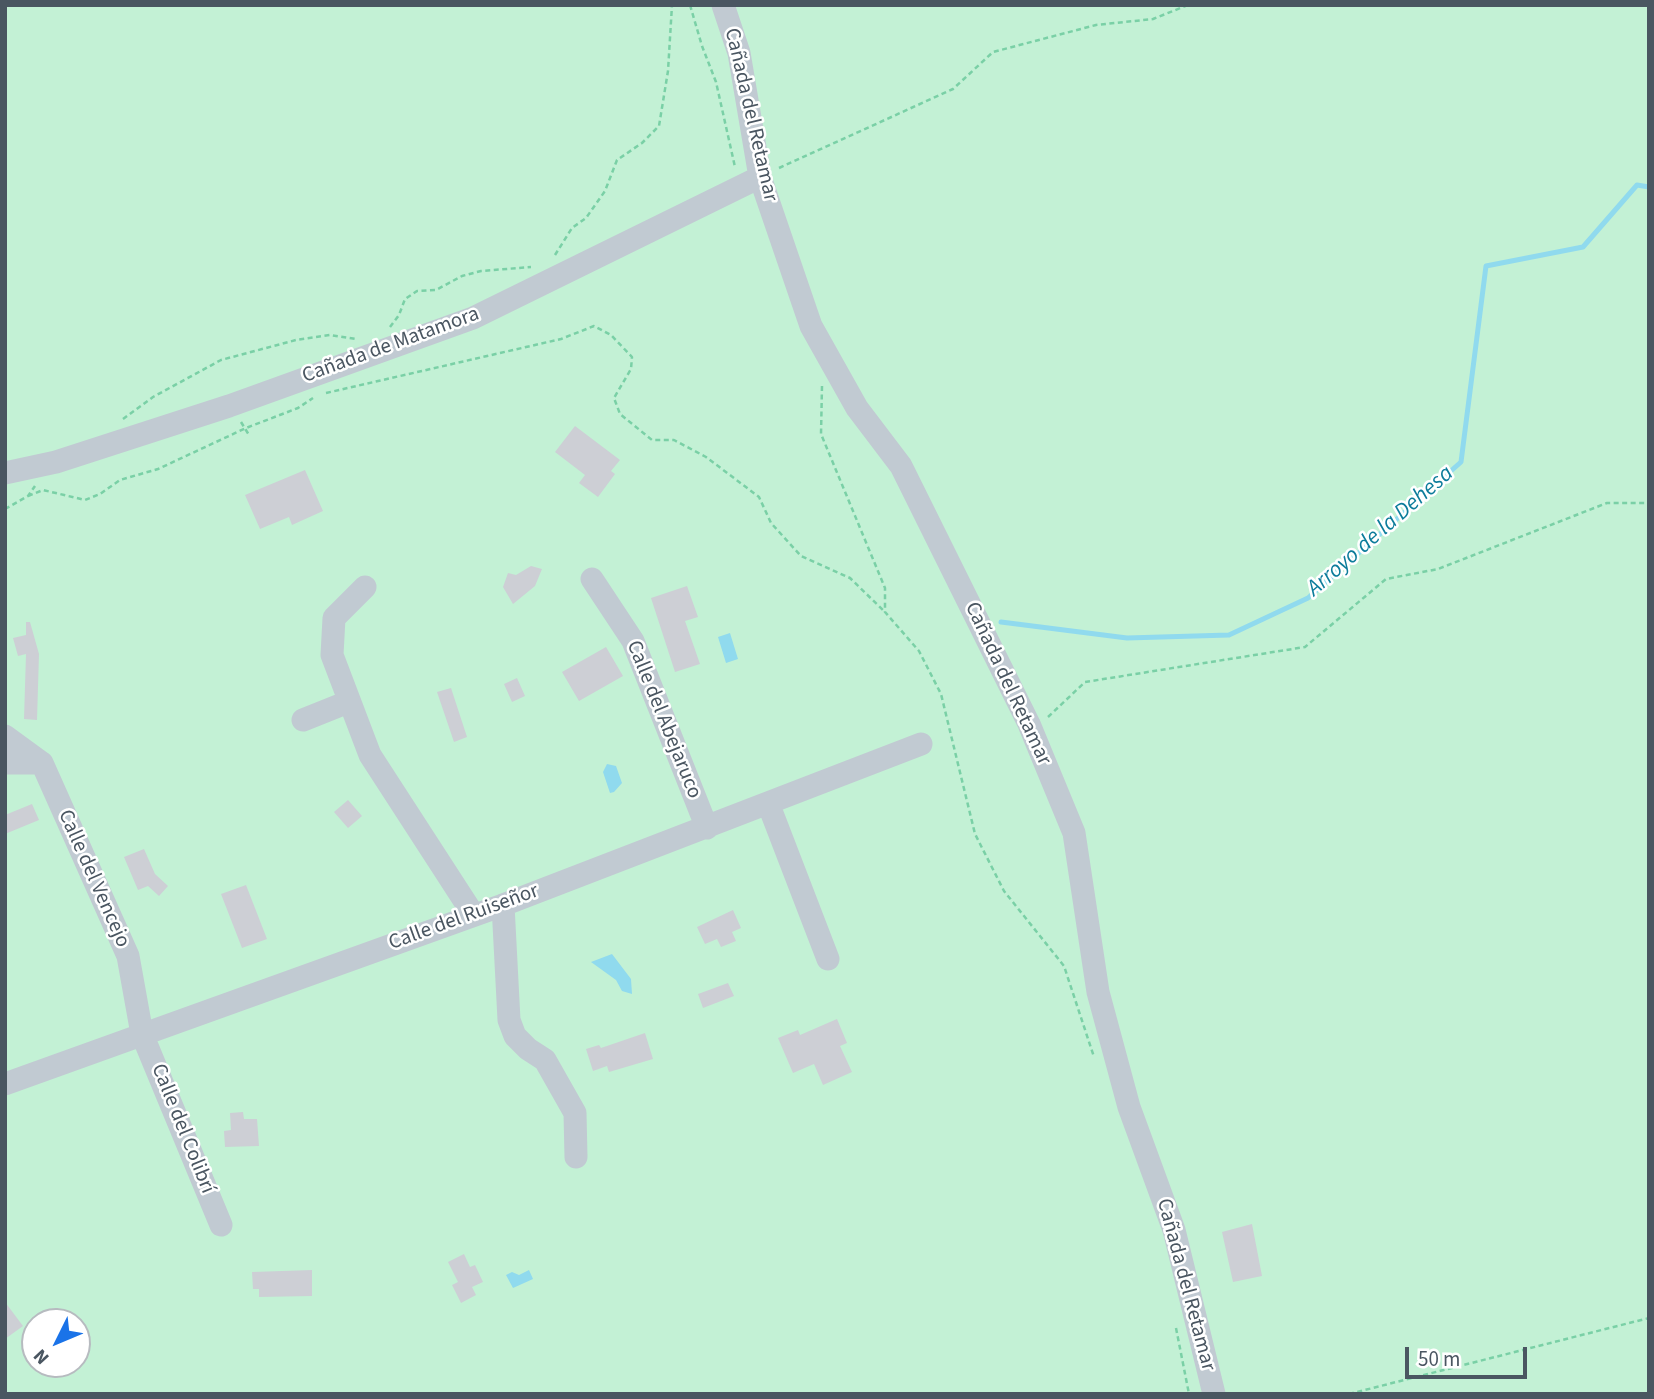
<!DOCTYPE html>
<meta charset="utf-8">
<style>
body{margin:0}
#map{position:relative;width:1654px;height:1399px;overflow:hidden;background:#f5f3f3;font-family:"Source Sans 3",sans-serif}
canvas{display:block}
.frame{position:absolute;inset:0;border:7px solid #4a5661;pointer-events:none}
.north{position:absolute;left:21px;top:1308px;width:70px;height:70px;box-sizing:border-box;background:#fff;border:2px solid #b7bbc0;border-radius:50%;rotate:227deg;font-size:19px;font-weight:700;line-height:28px;text-align:center;color:#4a5661}
.north::after{content:'';display:block;margin:auto;width:24px;height:32px;background:#1a73e8;clip-path:polygon(50% 0,100% 100%,50% 72%,0 100%)}
.scale{position:absolute;left:1405px;top:1347px;width:122px;height:32px;box-sizing:border-box;border:4px solid #4a5661;border-top:0;padding-left:9px;font-size:21px;line-height:24px;white-space:nowrap;color:#4a5661;-webkit-text-stroke:5px #fff;paint-order:stroke}
</style>
<div id="map">
<canvas width="1654" height="1399"></canvas>
<div class="frame"></div>
<div class="north">N</div>
<div class="scale">50 m</div>
</div>
<script>
const context = document.querySelector('canvas').getContext('2d');
context.lineJoin = 'round';
function fill(path, color) { context.fillStyle = color; context.fill(path, 'evenodd'); }
const poly = rows => new Path2D(rows.map(r => 'M' + r).join(''));
function trace(path, color, width, dash) { context.strokeStyle = color; context.lineWidth = width; context.lineCap = dash ? 'butt' : 'round'; context.setLineDash(dash || []); context.stroke(path); }
function label(font, color, halo, rows, align = 'center') {
  context.font = font + ' "Source Sans 3",sans-serif'; context.lineWidth = 5; context.setLineDash([]); context.textBaseline = 'middle'; context.strokeStyle = halo; context.fillStyle = color; for (const [text, x, y, turn = 0] of rows) {
    context.save(); context.translate(x, y); context.rotate((+turn || 0) * Math.PI / 180); context.textAlign = isNaN(turn) ? turn : align; if (halo) context.strokeText(text, 0, 0); context.fillText(text, 0, 0); context.restore();
  }
}
fill(poly([
 [5,5,1649,5,1649,1394,5,1394],
 [35,1322,77,1322,77,1364,35,1364]
]), '#c3f1d5');
fill(poly([
 [730,633,738,659,726,663,718,637],
 [607,764,616,766,622,783,614,792,610,793,603,772],
 [612,954,631,979,632,994,622,991,616,980,591,962],
 [529,1270,533,1279,513,1288,506,1275,512,1272,519,1275]
]), '#90daee');
trace(poly([
 [1001,622,1127,638,1229,635,1308,598,1461,462,1486,266,1583,247,1637,185,1649,187]
]), '#90daee', 5);
fill(poly([
 [575,426,620,460,611,471,615,474,598,497,579,483,585,475,555,452],
 [305,470,323,511,292,525,289,517,260,529,245,495],
 [531,566,542,569,535,586,513,604,503,587,508,573,516,575],
 [687,586,698,617,685,621,700,664,675,672,651,598],
 [26,622,30,622,39,654,37,720,24,719,26,654,18,656,13,638,26,635],
 [606,647,623,676,579,701,562,672],
 [517,678,525,696,512,702,504,684],
 [451,688,467,737,454,742,437,692],
 [348,800,362,816,348,828,334,812],
 [32,804,39,820,5,834,5,815],
 [144,849,155,874,168,886,159,896,148,886,138,890,124,857],
 [246,885,267,939,242,948,221,894],
 [733,910,741,928,732,932,736,941,721,947,717,939,705,944,697,927],
 [728,983,734,996,703,1008,698,994],
 [837,1019,847,1043,840,1046,852,1072,823,1085,814,1064,793,1073,778,1038,798,1030,800,1035],
 [645,1033,653,1059,609,1072,607,1066,593,1071,586,1049,599,1045,601,1048],
 [243,1112,244,1119,257,1119,259,1146,225,1147,224,1131,231,1130,230,1113],
 [1252,1224,1262,1276,1233,1282,1222,1232],
 [464,1254,470,1267,475,1265,483,1282,472,1287,476,1295,461,1303,452,1285,458,1282,448,1262],
 [312,1270,312,1296,259,1297,259,1289,253,1289,252,1272],
 [5,1302,23,1326,5,1339]
]), '#cdcfd5');
trace(poly([
 [690,5,702,46,716,82,735,167],
 [779,168,953,89,993,52,1096,25,1153,19,1188,5],
 [555,255,572,228,586,218,605,191,617,160,642,143,659,126,668,71,672,5],
 [390,327,399,315,405,299,417,291,436,290,462,276,481,271,531,267],
 [822,386,821,434,885,588,885,612,919,651,941,694,975,834,1004,891,1064,966,1094,1057],
 [326,393,561,339,594,326,611,335,632,357,631,369,614,398,620,414,652,440,674,440,706,457,759,497,771,523,801,556,850,578,885,612],
 [123,419,153,397,221,360,296,340,330,335,356,339],
 [241,422,249,435],
 [28,496,43,490,85,500,100,494,120,480,158,469,246,428,298,408,313,398],
 [5,509,28,496,35,486],
 [1048,717,1085,682,1305,647,1386,579,1438,569,1607,503,1649,503],
 [1176,1328,1189,1394],
 [1349,1394,1649,1318]
]), '#7ad0a6', 2.5, [5, 3.5]);
trace(poly([
 [723,5,739,53,760,177,811,326,857,408,901,466,1029,724,1074,833,1098,992,1129,1107,1174,1230,1214,1394],
 [5,473,56,462,229,406,473,318,760,177],
 [592,579,633,641,707,828],
 [365,587,334,618,332,655,370,755,473,914],
 [303,720,348,702],
 [5,736,42,763],
 [5,763,42,763,128,956,142,1034,221,1225],
 [768,803,828,959],
 [503,905,509,1020,515,1036,528,1049,545,1060,575,1113,576,1157],
 [5,1084,503,905,921,744]
]), '#c1cad2', 23);
label('21px', '#4a5661', '#fff', [
 ["Cañada del Retamar",750,115,77],
 ["Cañada de Matamora",391,346,-20],
 ["Cañada del Retamar",1007,684,65],
 ["Calle del Abejaruco",663,720,68],
 ["Calle del Vencejo",93,879,66],
 ["Calle del Ruiseñor",464,918,-20],
 ["Calle del Colibrí",182,1129,68],
 ["Cañada del Retamar",1185,1285,75]
]);
label('italic 23px', '#0c7c9b', '#fff', [
 ["Arroyo de la Dehesa",1381,532,-41]
]);
</script>
